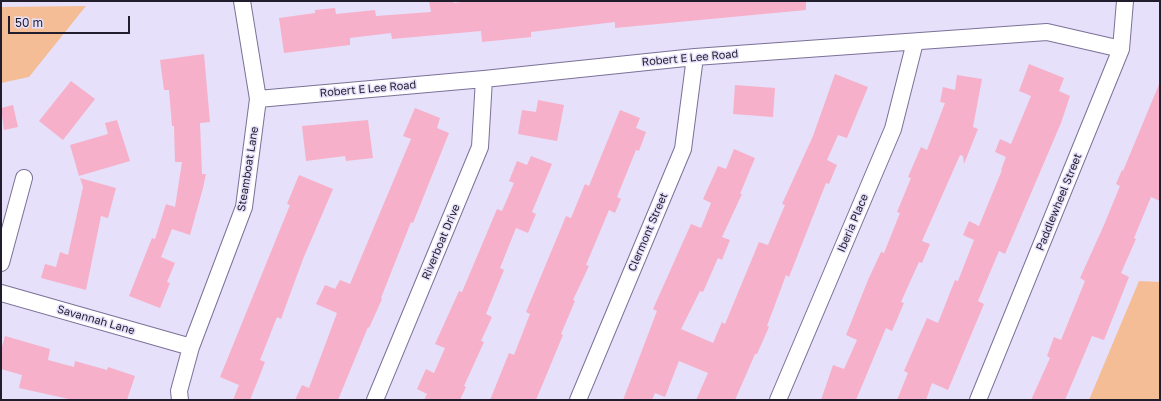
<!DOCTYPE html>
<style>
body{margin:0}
#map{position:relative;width:1161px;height:401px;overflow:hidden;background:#e6e0fa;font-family:"Golos Text",sans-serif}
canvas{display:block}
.frame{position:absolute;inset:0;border:2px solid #211d2d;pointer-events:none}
.scale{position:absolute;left:8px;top:16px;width:122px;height:18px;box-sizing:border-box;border:2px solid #211d2d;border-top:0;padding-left:5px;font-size:12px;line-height:14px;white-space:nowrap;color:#211d2d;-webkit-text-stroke:3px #e6e0fa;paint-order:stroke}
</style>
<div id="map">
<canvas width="1161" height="401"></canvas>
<div class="frame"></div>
<div class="scale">50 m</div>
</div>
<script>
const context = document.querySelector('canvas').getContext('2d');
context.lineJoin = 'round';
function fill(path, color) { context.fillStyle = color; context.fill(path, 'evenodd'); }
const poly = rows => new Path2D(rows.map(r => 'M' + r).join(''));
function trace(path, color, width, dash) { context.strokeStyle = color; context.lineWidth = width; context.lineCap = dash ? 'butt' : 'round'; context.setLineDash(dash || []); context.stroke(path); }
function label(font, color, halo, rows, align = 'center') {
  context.font = font + ' "Golos Text",sans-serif'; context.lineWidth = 3; context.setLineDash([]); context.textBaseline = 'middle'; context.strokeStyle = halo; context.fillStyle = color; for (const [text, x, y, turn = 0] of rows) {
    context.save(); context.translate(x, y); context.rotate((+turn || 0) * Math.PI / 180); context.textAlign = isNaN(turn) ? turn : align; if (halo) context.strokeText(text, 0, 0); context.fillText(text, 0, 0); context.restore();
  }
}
fill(poly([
 [86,6,29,77,1,83,1,7],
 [1139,281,1160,282,1160,400,1089,400]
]), '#f4bd95');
fill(poly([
 [429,1,453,1,454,3,467,1,806,1,806,10,615,28,615,22,531,32,531,37,482,42,481,31,392,39,391,33,350,38,350,45,284,53,279,18,315,13,315,10,335,8,336,14,375,10,376,16,431,12],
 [204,54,210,122,200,123,202,174,206,174,203,188,190,235,172,229,161,257,175,263,167,282,170,283,160,308,129,296,152,238,155,239,166,204,175,207,182,162,175,162,174,126,172,126,169,90,164,90,160,60],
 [1029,64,1064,78,1059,91,1070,96,1061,123,1005,254,999,251,978,301,984,304,948,390,932,383,926,400,897,400,908,373,904,371,927,318,938,323,955,280,958,281,974,240,963,235,969,221,979,226,1002,170,1001,170,1006,157,995,152,1000,139,1011,144,1031,96,1019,91],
 [835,74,868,87,847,138,838,135,827,160,837,165,829,184,826,183,789,277,786,275,767,326,769,327,757,354,755,354,735,400,696,400,708,373,679,361,665,397,655,393,652,400,623,400,657,311,653,309,691,224,701,228,711,203,703,199,718,166,726,169,734,149,755,158,740,194,742,194,722,237,730,240,722,260,718,258,703,292,700,291,681,329,713,343,722,322,725,324,759,242,768,245,785,205,782,204,813,136],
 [957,75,982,79,973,127,978,129,964,164,963,156,960,155,922,241,930,244,922,263,919,262,901,302,904,303,892,331,886,328,856,400,821,400,833,365,844,369,857,340,846,335,868,280,881,252,884,253,900,213,897,212,911,178,908,177,921,147,927,150,945,103,940,102,943,87,955,90],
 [71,81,95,99,63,140,39,121],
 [1160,82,1160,201,1151,197,1134,238,1136,239,1121,273,1129,277,1104,340,1092,336,1065,400,1031,400,1050,358,1047,356,1054,337,1061,340,1085,281,1080,278,1104,225,1120,186,1116,184,1122,170,1123,171],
 [735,85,775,88,773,117,733,114],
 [538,100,564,105,557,141,518,134,522,110,536,112],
 [13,105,18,127,4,130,1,108],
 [415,108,440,118,437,128,449,133,413,223,411,222,381,298,382,299,369,328,368,327,338,400,295,400,302,385,309,388,337,313,316,304,325,285,335,289,340,280,350,284,411,139,403,136],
 [620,110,640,118,636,128,646,132,639,151,636,150,617,197,621,199,615,213,609,210,586,265,589,266,573,300,575,301,561,334,563,335,536,400,490,400,509,353,514,355,530,314,526,312,566,216,571,218,585,184,589,186],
 [117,120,130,161,79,176,70,145,108,134,105,123],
 [368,120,373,158,346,161,345,156,306,161,302,126],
 [531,156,552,164,532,212,536,214,528,233,516,228,500,268,504,270,486,314,492,317,481,341,484,342,464,386,466,387,460,400,424,400,427,394,417,389,426,369,434,373,445,348,435,344,459,291,462,292,497,209,502,211,514,183,509,181,517,161,527,165],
 [299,175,333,189,303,259,281,319,277,317,260,360,265,362,250,400,233,400,239,385,220,377,290,205,287,204],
 [80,178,116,188,108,218,101,216,86,290,41,278,45,264,56,267,60,252,68,255,83,187],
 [5,336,50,349,48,360,74,367,75,361,107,370,108,367,135,376,127,400,73,400,19,388,22,375,1,369,1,350]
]), '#f7b0c9');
const minor = poly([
 [258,99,484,79,695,57,1047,32,1121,49],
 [1,263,24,178],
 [1,293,191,347],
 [180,400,179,391,191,347,244,207,258,99,242,1],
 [375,400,480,147,484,79],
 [578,400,683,149,695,57],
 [778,400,893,129,915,42],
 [978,400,1121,49,1125,1]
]);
trace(minor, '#7b7198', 18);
trace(minor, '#fff', 16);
label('11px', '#211d2d', '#e6e0fa', [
 ["Robert E Lee Road",690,58,-5],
 ["Robert E Lee Road",368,89,-5],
 ["Steamboat Lane",248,169,-81],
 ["Paddlewheel Street",1059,202,-68],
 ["Iberia Place",853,223,-67],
 ["Clermont Street",648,232,-67],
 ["Riverboat Drive",441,242,-67],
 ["Savannah Lane",96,320,16]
]);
</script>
